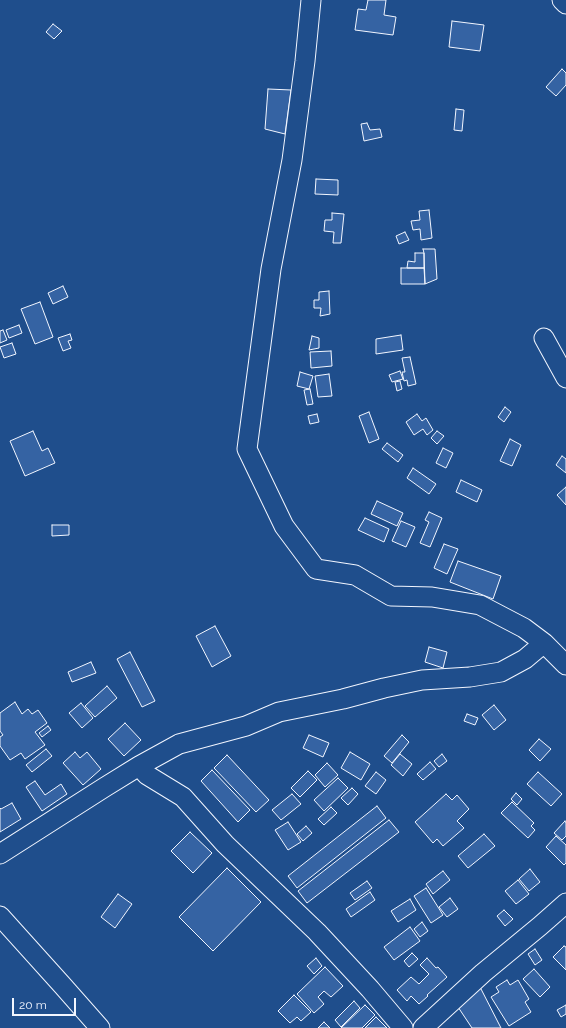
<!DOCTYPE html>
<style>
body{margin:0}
#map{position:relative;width:566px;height:1028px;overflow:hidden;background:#1f4e8c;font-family:Raleway,sans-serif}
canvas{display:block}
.scale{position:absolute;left:12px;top:998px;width:64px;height:18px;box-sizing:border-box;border:2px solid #f2f6ff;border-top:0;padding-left:5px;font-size:12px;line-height:14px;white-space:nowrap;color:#f2f6ff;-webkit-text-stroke:3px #1f4e8c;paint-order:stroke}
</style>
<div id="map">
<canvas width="566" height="1028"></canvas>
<div class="scale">20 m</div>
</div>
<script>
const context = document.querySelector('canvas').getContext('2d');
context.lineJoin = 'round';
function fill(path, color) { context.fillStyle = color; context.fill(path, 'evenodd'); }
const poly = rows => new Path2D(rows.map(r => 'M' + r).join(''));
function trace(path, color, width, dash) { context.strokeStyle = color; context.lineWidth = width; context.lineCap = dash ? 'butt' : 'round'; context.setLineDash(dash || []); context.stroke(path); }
const building = poly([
 [368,0,386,0,384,15,396,17,393,35,355,30,358,9,366,10,368,0],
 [452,21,484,25,480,51,449,47,452,21],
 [53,24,62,31,54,39,46,32,53,24],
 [562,69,566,73,566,85,556,96,546,87,562,69],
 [268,89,291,90,285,134,265,129,268,89],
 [456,109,464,110,462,131,454,130,456,109],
 [367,123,370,130,380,129,382,137,364,141,361,124,367,123],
 [316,179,338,180,338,195,315,194,316,179],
 [429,210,432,238,421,240,420,229,413,230,411,221,420,220,419,211,429,210],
 [332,213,344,214,341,243,333,243,334,232,324,231,325,220,332,220,332,213],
 [405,232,409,240,399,244,396,236,405,232],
 [423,249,435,249,437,279,425,284,424,253,423,249],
 [415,253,424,253,424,268,407,268,408,261,415,262,415,253],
 [401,268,424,268,425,284,401,284,401,268],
 [63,286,68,297,53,304,48,293,63,286],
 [329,291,330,314,320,316,321,308,314,308,314,300,319,300,319,292,329,291],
 [40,302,53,337,35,344,21,309,40,302],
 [19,325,22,333,9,338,6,330,19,325],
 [3,330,7,340,0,343,0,331,3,330],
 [70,334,72,340,68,341,71,348,63,351,58,338,70,334],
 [401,335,403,350,376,354,376,339,401,335],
 [312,336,319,338,319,348,309,350,312,336],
 [12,343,16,354,4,358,0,347,12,343],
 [331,351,332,366,311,368,310,352,331,351],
 [410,357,416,384,408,386,407,380,404,381,402,372,405,372,402,358,410,357],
 [400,371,403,379,392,382,389,375,400,371],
 [300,372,313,376,309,389,297,386,300,372],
 [329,374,332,396,318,397,315,376,329,374],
 [400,381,402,389,397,391,395,382,400,381],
 [310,389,313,404,307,405,304,390,310,389],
 [505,407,511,412,504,422,498,417,505,407],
 [369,412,379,439,369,443,359,416,369,412],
 [317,414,319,422,310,424,308,416,317,414],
 [417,414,422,421,426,418,433,430,427,435,423,429,414,435,406,422,417,414],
 [33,431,42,451,48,448,55,463,25,476,10,441,33,431],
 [437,431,444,436,437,444,431,438,437,431],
 [510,439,521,445,512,466,500,461,510,439],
 [387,443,403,455,398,462,382,449,387,443],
 [443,448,453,453,446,468,436,463,443,448],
 [562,456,566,459,566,473,556,465,562,456],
 [413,468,436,484,429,494,407,478,413,468],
 [461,480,482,490,477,502,456,492,461,480],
 [566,487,566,505,557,495,566,487],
 [377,501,403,513,397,526,371,514,377,501],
 [429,512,442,518,430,547,420,543,429,522,425,520,429,512],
 [365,518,389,529,384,542,358,530,365,518],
 [401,521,415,527,406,547,392,541,401,521],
 [52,525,69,525,69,535,52,536,52,525],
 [444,544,458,549,447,574,434,568,444,544],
 [458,561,501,576,493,599,450,582,458,561],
 [215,626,231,656,212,667,196,636,215,626],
 [429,647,447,652,443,668,425,662,429,647],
 [130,652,155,701,142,707,117,659,130,652],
 [91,662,96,673,72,682,68,672,91,662],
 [107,686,117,698,95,717,85,706,107,686],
 [15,702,22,714,28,709,32,714,38,710,47,723,35,732,45,745,25,759,21,753,10,760,0,746,0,737,3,735,0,731,0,713,15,702],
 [81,703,93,718,82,728,69,713,81,703],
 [494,705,506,720,494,730,482,715,494,705],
 [467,714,478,718,475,725,464,721,467,714],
 [125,723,141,740,124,756,108,739,125,723],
 [48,726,51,730,42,737,39,733,48,726],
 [309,735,329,743,323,757,303,748,309,735],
 [402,735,409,742,392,763,384,756,402,735],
 [539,739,551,749,540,761,529,750,539,739],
 [46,749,52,756,32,772,26,765,46,749],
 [75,752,80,758,87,752,101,769,83,785,63,763,75,752],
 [350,752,370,764,361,780,341,768,350,752],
 [400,754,412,764,403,776,391,765,400,754],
 [442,754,447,761,439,767,434,761,442,754],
 [227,755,269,800,256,812,214,768,227,755],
 [430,762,436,769,423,780,417,774,430,762],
 [327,763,338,775,325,787,315,775,327,763],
 [212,770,250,810,238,822,201,781,212,770],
 [308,771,317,780,300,797,291,788,308,771],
 [376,772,386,780,376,794,365,786,376,772],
 [538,772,562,794,551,806,527,784,538,772],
 [338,778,348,788,324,811,314,800,338,778],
 [35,781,45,795,61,784,67,794,42,811,26,787,35,781],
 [352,788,358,794,348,805,341,798,352,788],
 [516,793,522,799,517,805,511,799,516,793],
 [292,794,301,804,281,820,272,810,292,794],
 [446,794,452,800,457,795,469,809,457,821,464,828,443,846,437,839,433,843,415,822,446,794],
 [512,802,534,823,531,826,535,830,528,838,501,813,512,802],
 [12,803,21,819,0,832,0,808,1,809,12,803],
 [377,806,386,818,297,888,288,876,377,806],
 [331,807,337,813,324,825,318,819,331,807],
 [389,820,399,832,307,903,298,891,389,820],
 [565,821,566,823,566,836,562,840,554,833,565,821],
 [288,822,301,842,288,850,275,830,288,822],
 [306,826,312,833,303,841,297,834,306,826],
 [190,832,212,853,193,873,171,851,190,832],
 [484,834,495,846,468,868,458,856,484,834],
 [556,836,566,845,566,863,564,865,546,847,556,836],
 [227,868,261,902,213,951,179,917,227,868],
 [530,869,540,882,529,891,519,879,530,869],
 [443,871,450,880,433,894,426,884,443,871],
 [518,880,529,894,516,904,505,891,518,880],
 [367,881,372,888,355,900,350,893,367,881],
 [426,888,443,915,431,923,414,896,426,888],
 [370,892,375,900,351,917,346,909,370,892],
 [118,894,132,904,115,928,101,917,118,894],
 [450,898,458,909,447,917,439,907,450,898],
 [410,899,416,910,398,922,391,911,410,899],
 [504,910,513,919,505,926,497,916,504,910],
 [422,922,428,931,420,937,414,929,422,922],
 [410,927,420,941,394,960,384,947,410,927],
 [564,946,566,947,566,970,553,957,564,946],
 [535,949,542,960,535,965,528,954,535,949],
 [412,953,418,959,409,967,404,961,412,953],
 [316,958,322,966,314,974,307,966,316,958],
 [427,958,436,968,438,967,447,977,427,995,428,996,419,1004,411,996,407,1001,397,990,411,977,419,984,429,974,420,965,427,958],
 [325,967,343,986,331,997,324,991,318,997,324,1004,314,1013,297,994,325,967],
 [534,969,550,987,540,997,523,979,534,969],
 [507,980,510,985,518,980,529,999,525,1002,531,1012,509,1026,491,997,499,992,496,987,507,980],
 [480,987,501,1028,472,1028,458,1007,480,987],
 [294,995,311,1012,301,1021,297,1017,290,1023,278,1011,294,995],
 [354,1001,360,1008,341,1027,335,1020,354,1001],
 [365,1005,375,1015,362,1028,341,1028,365,1005],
 [566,1005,566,1014,561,1017,557,1010,566,1005],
 [376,1017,387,1028,365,1028,376,1017],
 [324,1022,330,1028,318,1028,324,1022]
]);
fill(building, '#3563a3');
trace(building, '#f2f6ff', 1);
const minor = poly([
 [311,0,305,61,292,160,271,269,247,449,284,526,316,569,355,575,391,596,432,597,480,605,524,628,544,643,566,665],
 [562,0,566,4],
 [544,338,566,378],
 [139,766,147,775,183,797,225,844,317,932,370,989,403,1028],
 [0,854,105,787,139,766,179,744,246,726,279,712,343,699,384,688,422,680,470,677,501,672,525,659,544,643],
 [0,916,63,986,100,1028],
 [423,1028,483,973,540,926,566,903]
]);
trace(minor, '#f2f6ff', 21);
trace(minor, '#1f4e8c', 19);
</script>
